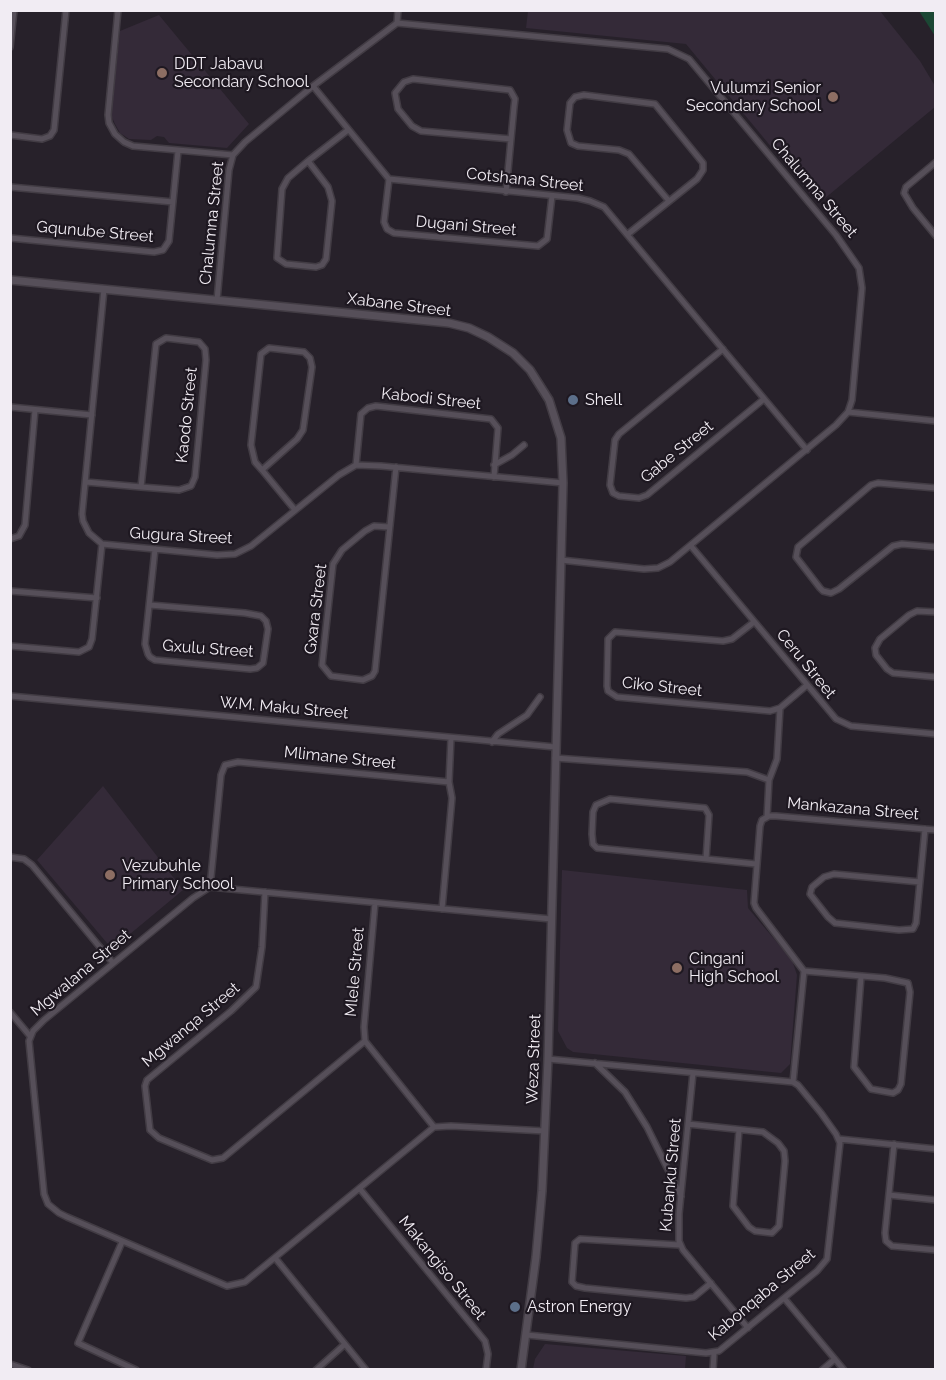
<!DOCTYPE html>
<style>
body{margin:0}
#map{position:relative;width:946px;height:1380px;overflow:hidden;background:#27212a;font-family:Raleway,sans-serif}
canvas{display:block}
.frame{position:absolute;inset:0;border:12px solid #f1ecf3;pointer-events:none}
</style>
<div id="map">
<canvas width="946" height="1380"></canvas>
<div class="frame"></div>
</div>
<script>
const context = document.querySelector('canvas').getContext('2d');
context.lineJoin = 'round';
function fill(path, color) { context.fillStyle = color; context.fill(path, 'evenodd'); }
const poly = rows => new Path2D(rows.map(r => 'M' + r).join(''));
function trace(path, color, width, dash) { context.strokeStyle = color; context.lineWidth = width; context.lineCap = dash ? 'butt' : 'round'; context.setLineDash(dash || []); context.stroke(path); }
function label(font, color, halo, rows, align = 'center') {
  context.font = font + ' Raleway,sans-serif'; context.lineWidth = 4.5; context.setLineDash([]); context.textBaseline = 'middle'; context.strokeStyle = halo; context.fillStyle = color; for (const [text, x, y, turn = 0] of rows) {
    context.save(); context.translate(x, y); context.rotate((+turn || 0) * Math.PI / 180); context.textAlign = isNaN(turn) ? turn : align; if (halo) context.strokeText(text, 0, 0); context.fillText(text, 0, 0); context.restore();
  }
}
fill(poly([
 [528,11,880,11,920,61,935,86,935,107,824,199,811,195,686,44,526,28],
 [159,15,249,124,227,148,169,143,164,137,157,136,151,140,129,139,120,133,115,124,111,115,120,31],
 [103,786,183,890,112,949,37,860],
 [562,870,747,890,748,908,792,960,797,975,790,1064,781,1073,573,1052,567,1048,558,1031],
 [545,1344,686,1356,685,1369,533,1369,535,1359]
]), '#342a38');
fill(poly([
 [919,11,935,11,935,36]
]), '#1b4734');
const minor = poly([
 [118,10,108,115,109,123,115,134,124,142,133,146,233,155],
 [397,23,398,10],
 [10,47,14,10],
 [313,86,389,179,578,198,590,201,604,207,807,450],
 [10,135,42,139,50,136,54,130,66,10],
 [308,161,328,187,332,201,326,259,322,265,316,267,286,264,277,258,282,189,288,178,308,161,348,130],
 [936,162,906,187,904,193,913,208,936,236],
 [389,179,384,222,387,229,394,233,538,246,547,239,552,196],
 [10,187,173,202],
 [506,192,514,107,515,99,510,90,413,79,404,82,395,93,398,109,412,126,421,131,511,139],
 [628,234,697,179,703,170,703,163,655,104,584,95,575,97,570,103,567,130,571,143,578,146,619,150,629,154,669,201],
 [10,238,154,252,163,250,169,241,178,151],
 [104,289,82,514,83,521,89,533,102,544,217,555,235,554,251,546,339,475,356,465,381,466,563,483],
 [217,300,229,170,233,155,245,142,313,86,397,23,668,49,689,59,836,235,859,268,862,288,852,400,848,412,836,425,670,562,658,568,644,569,561,560],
 [723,349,619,434,615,440,610,485,613,493,619,496,639,498,647,495,764,399],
 [10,407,92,415],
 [848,412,936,421],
 [356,465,361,414,368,408,376,406,491,419,498,428,494,477],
 [494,465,512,455,524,445],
 [262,470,297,439,303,430,312,367,310,358,304,352,269,348,261,354,251,445,255,462,262,470,295,510],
 [86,482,141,487,179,490,191,486,195,477,206,360,205,349,199,342,166,338,156,344,141,487],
 [936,488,878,483,871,485,798,547,796,557,820,588,823,591,831,593,839,589,893,546,902,544,936,547],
 [389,527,374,526,365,531,342,550,333,564,322,665,331,676,363,680,372,676,375,671,396,467],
 [10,539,19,536,25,525,35,410],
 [691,546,836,719,851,726,936,734],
 [10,591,97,598],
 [150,605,245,613,261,616,266,621,268,629,263,663,257,668,250,669,155,660,150,657,148,654,145,644,155,549],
 [936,612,917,611,909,615,880,639,875,648,876,655,887,669,893,673,936,677],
 [754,622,732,639,723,641,615,632,608,639,607,686,608,691,617,697,770,711,780,708,806,686],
 [10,646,79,652,89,647,92,639,102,544],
 [10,696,555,747],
 [492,742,498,734,527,715,540,697],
 [555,758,747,772,769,780],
 [449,782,451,738],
 [767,817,769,780,777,759,780,708],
 [10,857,24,859,32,865,113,963],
 [706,859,709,815,705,808,610,799,596,805,593,812,592,834,593,844,597,848,756,864],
 [920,882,834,874,824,877,812,887,810,894,828,917,835,923,899,930,913,929,916,923,925,829],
 [210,887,221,775,225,765,238,762,449,782,452,798,442,909],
 [265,892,262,947,256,987,231,1011,147,1080,145,1086,150,1130,159,1138,212,1160,223,1158,365,1041],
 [375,903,364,1027,365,1041,434,1127],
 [804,971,885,978,908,983,910,992,901,1084,898,1090,893,1093,871,1089,854,1067,861,977],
 [10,1012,30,1036],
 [595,1063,625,1092,647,1127,681,1196],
 [693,1073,679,1214,679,1241,683,1250,748,1328],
 [793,1082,804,971,756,908,754,903,760,826,762,820,769,816,776,816,936,830],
 [688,1124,763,1132,778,1143,784,1151,785,1161,779,1226,772,1233,755,1231,749,1227,733,1206,739,1130],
 [545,1131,451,1126,434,1127,245,1282,227,1286,67,1217,59,1213,48,1204,44,1194,29,1041,33,1031,44,1020,193,898,210,887,551,919],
 [839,1139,936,1149],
 [894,1144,885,1233,886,1241,892,1246,936,1250],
 [360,1189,485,1341,488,1354,486,1370],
 [889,1195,936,1200],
 [122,1242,78,1343,136,1370],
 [680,1245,580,1239,575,1243,572,1282,576,1286,585,1288,686,1298,694,1297,711,1283],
 [276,1259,366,1370],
 [784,1298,844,1370],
 [527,1335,706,1353,719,1351,817,1271,827,1259,840,1143,836,1134,821,1113,798,1085,793,1082,548,1059],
 [10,1364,28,1370],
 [316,1370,345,1344],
 [713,1370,714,1353],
 [822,1370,835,1359]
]);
const tertiary = poly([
 [10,280,449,323,469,328,488,337,513,353,530,370,549,400,561,438,563,483,548,1059,542,1191,536,1257,521,1370]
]);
trace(minor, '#423c44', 8);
trace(tertiary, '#423c44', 10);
trace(minor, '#564f59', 5);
trace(tertiary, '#564f59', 7);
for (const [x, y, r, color] of [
 [162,73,6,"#8d6e63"],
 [833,97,6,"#8d6e63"],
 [573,400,6,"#5c6f8a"],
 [110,875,6,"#8d6e63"],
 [677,968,6,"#8d6e63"],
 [515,1307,6,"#5c6f8a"]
]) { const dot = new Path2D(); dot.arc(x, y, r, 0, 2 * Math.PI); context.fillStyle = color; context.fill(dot); trace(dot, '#1e1821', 2); }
label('16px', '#f1ecf3', '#1e1821', [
 ["DDT Jabavu",174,64],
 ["Secondary School",174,82],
 ["Vulumzi Senior",821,88,"right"],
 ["Secondary School",821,106,"right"],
 ["Shell",585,400],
 ["Vezubuhle",122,866],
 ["Primary School",122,884],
 ["Cingani",689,959],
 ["High School",689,977],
 ["Astron Energy",527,1307]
], 'left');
label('16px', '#f1ecf3', '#1e1821', [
 ["Cotshana Street",525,180,6],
 ["Chalumna Street",814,188,50],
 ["Chalumna Street",212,223,-84],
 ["Dugani Street",466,226,5],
 ["Gqunube Street",95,232,5],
 ["Xabane Street",399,305,7],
 ["Kabodi Street",431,399,6],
 ["Kaodo Street",187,415,-84],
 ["Gabe Street",677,452,-39],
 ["Gugura Street",181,536,3],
 ["Gxara Street",316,609,-83],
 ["Gxulu Street",208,649,4],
 ["Ceru Street",806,664,51],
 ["Ciko Street",662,687,6],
 ["W.M. Maku Street",284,708,5],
 ["Mlimane Street",340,758,6],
 ["Mankazana Street",853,809,5],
 ["Mlele Street",355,972,-85],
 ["Mgwalana Street",81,973,-40],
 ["Mgwanqa Street",191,1025,-40],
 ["Weza Street",534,1059,-88],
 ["Kubanku Street",671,1175,-85],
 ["Makangiso Street",442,1268,51],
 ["Kabonqaba Street",762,1295,-40]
]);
</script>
